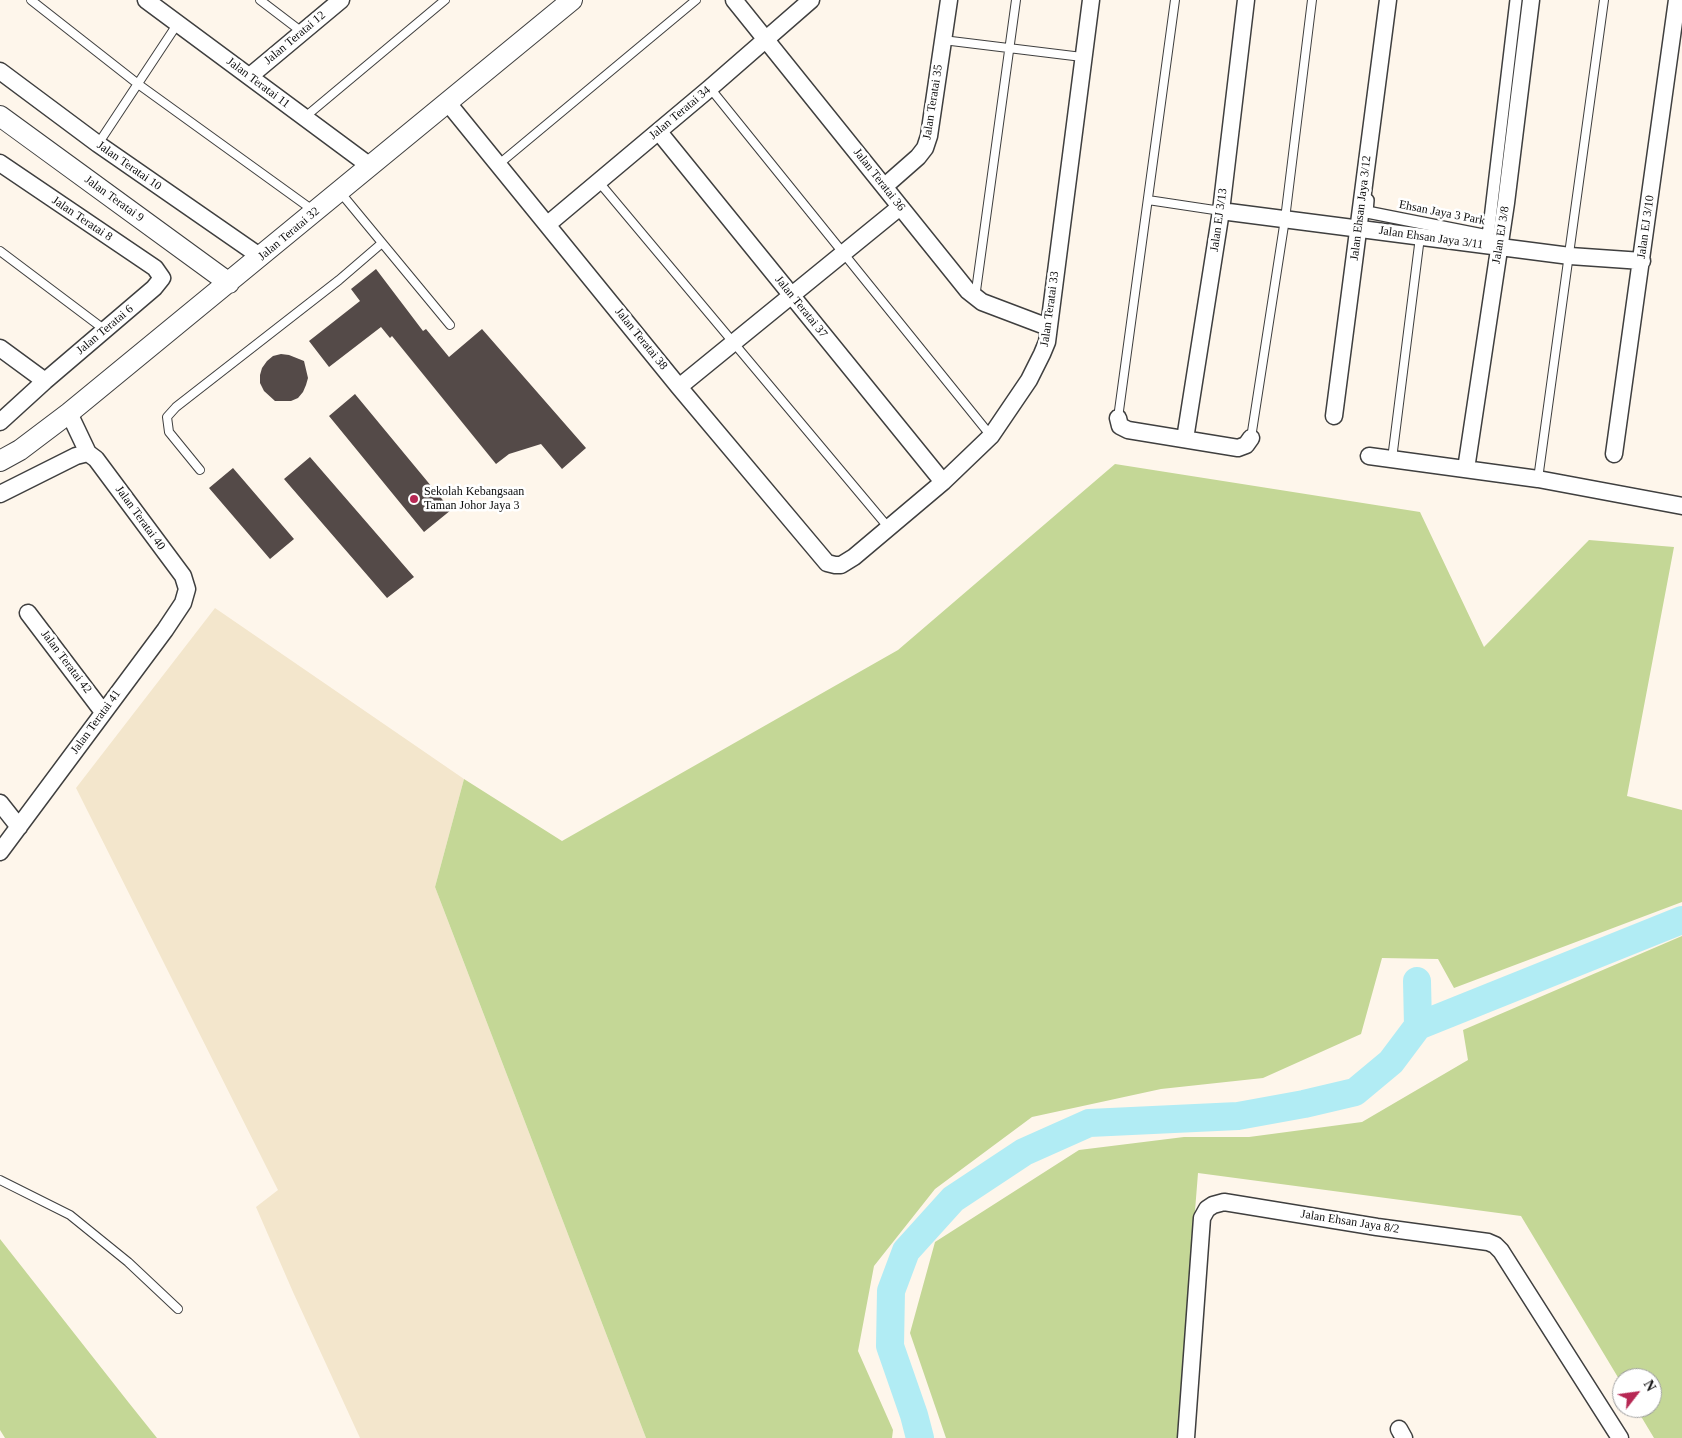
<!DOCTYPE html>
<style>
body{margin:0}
#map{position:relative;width:1682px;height:1438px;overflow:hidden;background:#fef6eb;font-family:Georgia,serif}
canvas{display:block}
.north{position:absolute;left:1612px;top:1368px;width:50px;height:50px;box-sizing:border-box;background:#fff;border:1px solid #9e9e9e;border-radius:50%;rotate:60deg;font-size:14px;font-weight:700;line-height:20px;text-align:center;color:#0c0c0c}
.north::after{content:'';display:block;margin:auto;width:18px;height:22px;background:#b72854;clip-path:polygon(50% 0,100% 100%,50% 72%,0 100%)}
</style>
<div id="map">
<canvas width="1682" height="1438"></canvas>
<div class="north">N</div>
</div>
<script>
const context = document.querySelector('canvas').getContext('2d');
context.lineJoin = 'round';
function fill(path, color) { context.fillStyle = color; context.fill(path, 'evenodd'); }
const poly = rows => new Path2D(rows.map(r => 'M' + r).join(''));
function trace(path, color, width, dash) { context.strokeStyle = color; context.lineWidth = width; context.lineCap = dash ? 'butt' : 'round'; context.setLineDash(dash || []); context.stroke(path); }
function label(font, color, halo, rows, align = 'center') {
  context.font = font + ' Georgia,serif'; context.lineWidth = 5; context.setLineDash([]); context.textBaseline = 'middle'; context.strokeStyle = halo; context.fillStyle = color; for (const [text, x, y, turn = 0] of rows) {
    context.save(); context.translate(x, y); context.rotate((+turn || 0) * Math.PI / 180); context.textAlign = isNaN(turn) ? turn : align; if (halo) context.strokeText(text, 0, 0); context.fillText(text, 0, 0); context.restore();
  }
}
fill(poly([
 [215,608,464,779,435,887,646,1438,360,1438,293,1292,256,1207,278,1190,76,788]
]), '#f3e6cc');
fill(poly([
 [1115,464,1420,512,1484,647,1589,540,1674,547,1627,796,1682,810,1682,902,1454,988,1438,959,1382,958,1361,1034,1263,1078,1161,1089,1032,1117,935,1189,874,1266,858,1351,893,1430,892,1438,646,1438,435,887,464,779,562,841,898,650],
 [1682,936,1682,1438,1654,1438,1636,1408,1652,1408,1652,1378,1622,1378,1622,1384,1521,1216,1198,1173,1177,1438,946,1438,910,1333,935,1242,1079,1150,1184,1137,1249,1137,1362,1122,1468,1060,1463,1030],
 [0,1239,129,1403,157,1438,5,1438,0,1430]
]), '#c4d796');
trace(poly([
 [1418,1026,1682,920],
 [920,1438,914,1415,890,1346,891,1291,906,1251,953,1199,1024,1152,1089,1123,1238,1116,1304,1104,1355,1092,1391,1062,1418,1026,1417,981]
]), '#b1ecf4', 28);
fill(poly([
 [376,269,423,331,426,329,449,357,482,329,586,448,562,469,541,444,509,454,496,464,392,336,390,338,381,327,329,367,309,341,360,301,351,289],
 [281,354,289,355,304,361,308,378,306,385,303,392,298,398,291,401,275,401,264,391,260,383,260,375,262,368,267,361,273,356],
 [355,394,451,510,424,532,329,416],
 [310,457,414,577,387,598,284,479],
 [233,468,294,539,270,559,209,488]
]), '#544a48');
const service = poly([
 [31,0,138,84,314,211],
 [260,0,302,32],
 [943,40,1082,57],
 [710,88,991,436],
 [305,117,445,0],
 [98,144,178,23],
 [499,164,696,0],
 [598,181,888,527],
 [340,192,450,325],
 [1148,200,1221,211],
 [0,251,105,330],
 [975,298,1016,0],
 [1118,418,1175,0],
 [1251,438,1285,219,1312,0],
 [1392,459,1420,237],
 [200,470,169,432,167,417,176,407,339,280,382,243],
 [1538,479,1604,0],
 [0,1180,70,1215,128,1262,178,1309]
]);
const pedestrian = poly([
 [1368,200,1367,212,1488,236,1516,0]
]);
const minor = poly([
 [146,0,370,166],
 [734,0,968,291,982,302,1048,327],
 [0,71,98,144,261,257],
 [250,76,341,0],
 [448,103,679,387,827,563,835,565,841,565,854,557,943,482,991,436,1029,380,1042,354,1047,342,1091,0],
 [659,132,943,482],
 [0,163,155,268,162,278,154,288,45,381,0,422],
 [885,186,918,157,925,148,929,136,949,0],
 [1221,211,1570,256,1642,261],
 [548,224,710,88,811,0],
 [0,348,45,381],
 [679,387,900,207],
 [69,413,88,453],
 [1334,416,1388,0],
 [1118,418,1120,426,1128,430,1238,448,1246,445,1251,438],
 [1185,439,1221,211,1246,0],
 [1614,454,1677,0],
 [1369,456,1538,479,1682,506],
 [1466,469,1506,203,1531,0],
 [0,494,76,456,88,453],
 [28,613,103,712],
 [0,803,19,827],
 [0,852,165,630,183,603,187,589,183,576,96,459,88,453],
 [1399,1429,1404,1438],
 [1186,1438,1202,1218,1207,1209,1213,1205,1224,1202,1377,1227,1488,1242,1495,1245,1501,1251,1620,1438]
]);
const tertiary = poly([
 [0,116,229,283],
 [0,461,20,450,69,413,572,0]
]);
trace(service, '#3f3f3f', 10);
trace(pedestrian, '#3f3f3f', 14);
trace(minor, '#3f3f3f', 19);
trace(tertiary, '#3f3f3f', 22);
trace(service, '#fff', 8);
trace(pedestrian, '#fff', 11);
trace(minor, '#fff', 16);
trace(tertiary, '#fff', 20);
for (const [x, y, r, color] of [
 [414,499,5,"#b72854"]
]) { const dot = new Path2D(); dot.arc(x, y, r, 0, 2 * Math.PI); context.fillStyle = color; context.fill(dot); trace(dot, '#fff', 2); }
label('12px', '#0c0c0c', '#fff', [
 ["Jalan Teratai 12",295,38,-40],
 ["Jalan Teratai 11",258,83,37],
 ["Jalan Teratai 35",933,102,-81],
 ["Jalan Teratai 34",680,113,-40],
 ["Jalan Teratai 10",129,166,35],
 ["Jalan Teratai 36",879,180,52],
 ["Jalan Teratai 9",114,199,36],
 ["Jalan Ehsan Jaya 3/12",1361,208,-83],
 ["Ehsan Jaya 3 Park",1442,213,11],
 ["Jalan Teratai 8",82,219,34],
 ["Jalan EJ 3/13",1219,220,-82],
 ["Jalan EJ 3/10",1646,227,-82],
 ["Jalan Teratai 32",289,234,-40],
 ["Jalan EJ 3/8",1501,235,-81],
 ["Jalan Ehsan Jaya 3/11",1431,238,8],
 ["Jalan Teratai 37",801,307,51],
 ["Jalan Teratai 33",1050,309,-82],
 ["Jalan Teratai 6",105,330,-40],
 ["Jalan Teratai 38",641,339,51],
 ["Jalan Teratai 40",140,518,54],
 ["Jalan Teratai 42",66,662,53],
 ["Jalan Teratai 41",96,722,-54],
 ["Jalan Ehsan Jaya 8/2",1350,1222,9]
]);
label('12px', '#0c0c0c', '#fff', [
 ["Sekolah Kebangsaan",424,492],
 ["Taman Johor Jaya 3",424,506]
], 'left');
</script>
